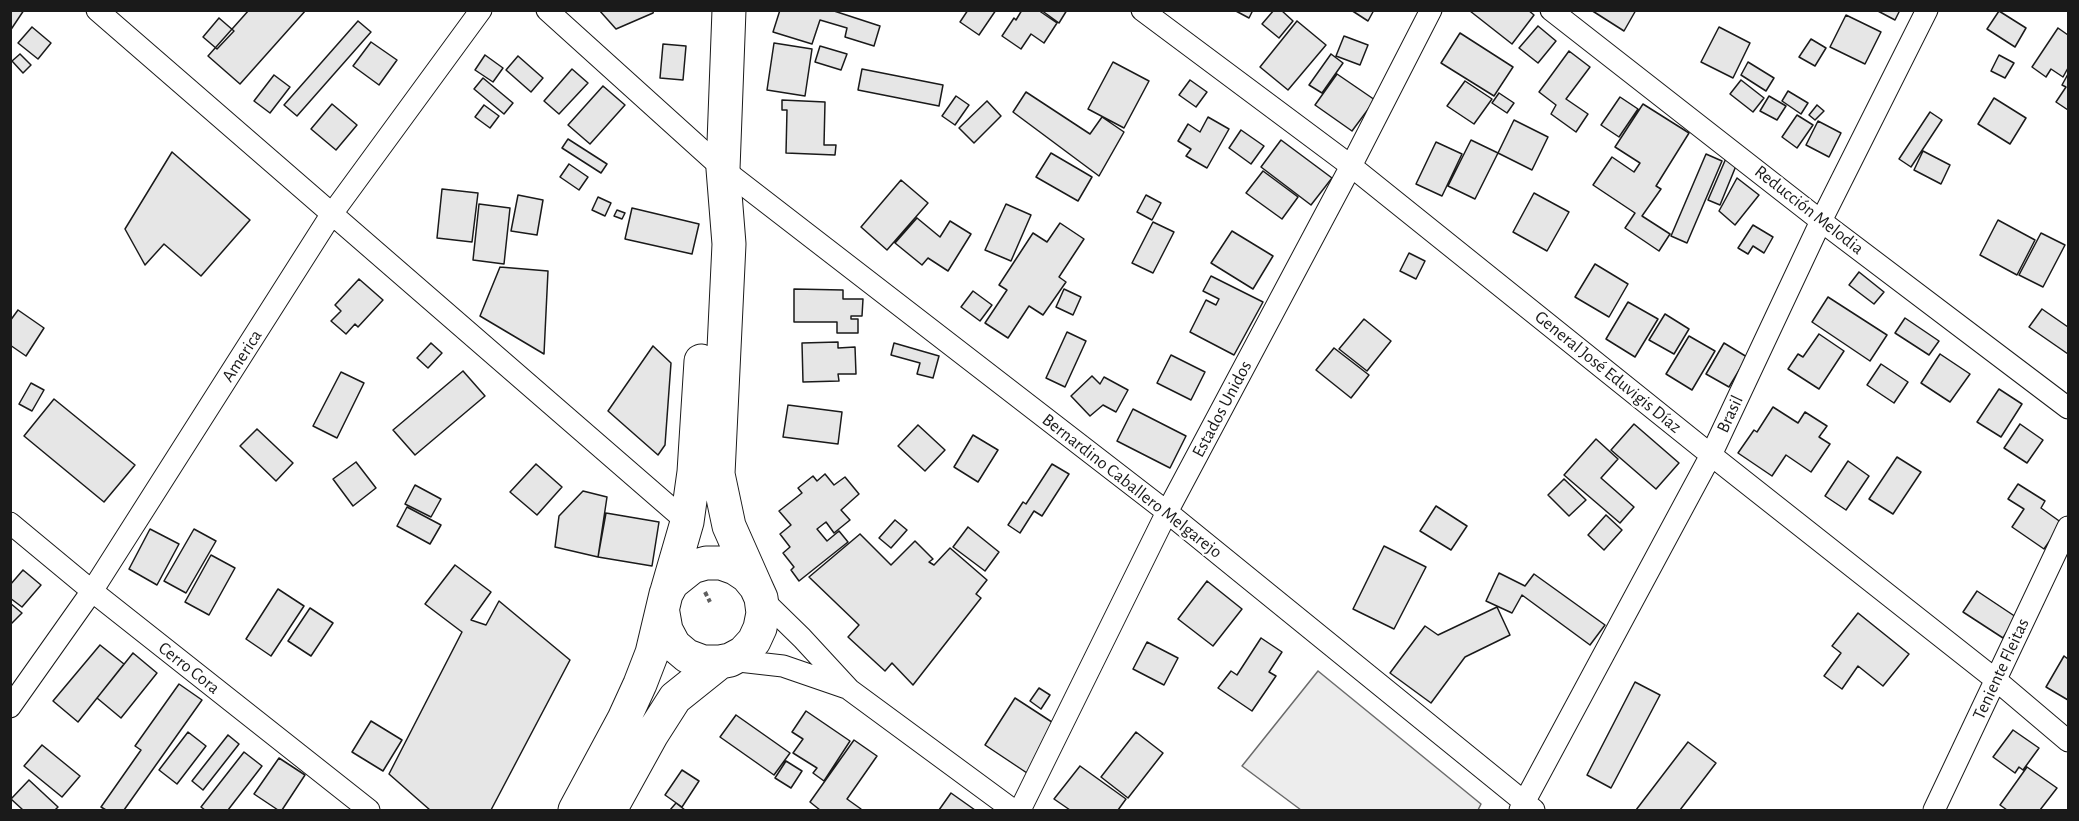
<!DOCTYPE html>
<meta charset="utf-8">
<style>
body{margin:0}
#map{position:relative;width:2079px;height:821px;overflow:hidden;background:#fff;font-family:"Alegreya Sans",sans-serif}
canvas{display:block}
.frame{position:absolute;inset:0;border:12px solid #1a1a1a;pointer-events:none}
</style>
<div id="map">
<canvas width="2079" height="821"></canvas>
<div class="frame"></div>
</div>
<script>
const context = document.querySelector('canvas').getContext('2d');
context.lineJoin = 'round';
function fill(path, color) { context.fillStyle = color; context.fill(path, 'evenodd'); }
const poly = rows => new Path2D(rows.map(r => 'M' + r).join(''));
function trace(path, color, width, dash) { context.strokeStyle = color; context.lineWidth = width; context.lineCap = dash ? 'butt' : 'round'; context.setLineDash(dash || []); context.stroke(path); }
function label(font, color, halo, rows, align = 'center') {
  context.font = font + ' "Alegreya Sans",sans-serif'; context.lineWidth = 4.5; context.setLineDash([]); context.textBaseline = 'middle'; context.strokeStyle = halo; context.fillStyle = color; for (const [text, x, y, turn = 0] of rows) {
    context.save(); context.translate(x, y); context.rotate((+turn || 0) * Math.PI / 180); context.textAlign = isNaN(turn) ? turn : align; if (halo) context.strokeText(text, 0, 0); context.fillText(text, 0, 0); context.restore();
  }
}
const built = poly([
 [1318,671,1481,804,1478,810,1301,810,1242,766,1318,671]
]);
fill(built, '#ededed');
trace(built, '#6a6a6a', 1.5);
const building = poly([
 [10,10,24,10,10,31,10,10],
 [249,10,306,10,240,84,208,56,249,10],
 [599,10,654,10,653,13,616,29,599,10],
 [780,10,831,10,880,26,874,46,845,37,847,28,820,20,812,44,773,32,780,10],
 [968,10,996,10,979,35,960,22,968,10],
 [1022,10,1038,10,1057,23,1044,43,1031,34,1021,49,1002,36,1014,18,1016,20,1022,10],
 [1041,10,1067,10,1059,23,1041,10],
 [1234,10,1253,10,1249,18,1234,10],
 [1274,10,1281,10,1293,21,1279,38,1262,24,1274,10],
 [1351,10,1374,10,1368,21,1351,10],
 [1528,10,1534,15,1512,44,1470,11,1528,10],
 [1591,10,1636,10,1624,31,1591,10],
 [1876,10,1900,10,1895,20,1876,10],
 [1999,11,2026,28,2015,47,1987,29,1999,11],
 [1846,15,1881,32,1865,64,1830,47,1846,15],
 [219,18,234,31,217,49,203,37,219,18],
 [358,21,371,32,297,116,284,105,358,21],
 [1297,21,1326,45,1288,90,1260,67,1297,21],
 [1538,26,1556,41,1538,63,1519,48,1538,26],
 [32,27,51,43,38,59,18,43,32,27],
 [1719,27,1750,43,1733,78,1701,62,1719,27],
 [2058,28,2068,35,2068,68,2063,77,2051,69,2046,77,2032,67,2058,28],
 [1460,33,1513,67,1494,96,1441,63,1460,33],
 [1344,36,1368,45,1360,65,1336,56,1344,36],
 [1811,39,1826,48,1815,66,1799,57,1811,39],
 [371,42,397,60,379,85,353,66,371,42],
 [774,43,812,49,805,96,767,90,774,43],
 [663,44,686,46,683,80,660,78,663,44],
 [820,46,847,54,841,70,815,62,820,46],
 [1569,51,1590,67,1566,99,1588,114,1576,132,1551,114,1556,105,1539,92,1569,51],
 [20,54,31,65,23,73,12,61,20,54],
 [1331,54,1343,63,1322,93,1309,85,1331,54],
 [485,55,503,68,493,82,475,70,485,55],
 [1999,55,2014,63,2005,78,1991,71,1999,55],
 [518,56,543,78,531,92,506,70,518,56],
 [1113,62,1149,81,1124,128,1088,109,1113,62],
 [1748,62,1774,78,1766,91,1741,75,1748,62],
 [572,69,588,83,559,114,544,101,572,69],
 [862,69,943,85,939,106,858,90,862,69],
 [1337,74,1375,100,1352,131,1315,105,1337,74],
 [2068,74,2068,110,2056,102,2066,87,2062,85,2068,74],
 [274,75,290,87,270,113,254,101,274,75],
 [483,78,513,103,504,114,474,89,483,78],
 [1190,80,1207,92,1196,107,1179,95,1190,80],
 [1741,80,1764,98,1753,112,1730,94,1741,80],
 [1465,81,1492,99,1474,124,1447,106,1465,81],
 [603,86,625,105,590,144,568,125,603,86],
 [1788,91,1808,103,1801,114,1782,101,1788,91],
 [1026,92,1090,134,1102,117,1124,132,1099,176,1013,112,1026,92],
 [1499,93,1514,103,1507,113,1492,103,1499,93],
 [956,96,969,105,955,125,942,116,956,96],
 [1769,96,1786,106,1777,120,1760,111,1769,96],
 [1620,97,1638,109,1619,137,1601,125,1620,97],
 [1994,98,2026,118,2010,144,1978,124,1994,98],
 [782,100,825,102,824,145,836,145,835,155,786,153,787,110,782,110,782,100],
 [987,101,1001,116,974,143,959,128,987,101],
 [332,104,357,125,336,150,311,129,332,104],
 [1643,104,1689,133,1656,186,1661,189,1642,216,1670,234,1659,251,1625,228,1635,213,1593,185,1612,157,1634,172,1640,163,1615,147,1643,104],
 [484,105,499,116,490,128,475,117,484,105],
 [1817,105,1824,111,1815,120,1809,115,1817,105],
 [1930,112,1942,120,1911,167,1899,159,1930,112],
 [1797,115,1813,125,1797,148,1782,137,1797,115],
 [1208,117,1229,129,1207,168,1186,156,1191,149,1178,141,1188,124,1200,132,1208,117],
 [1514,120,1548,137,1532,170,1498,153,1514,120],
 [1818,121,1841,133,1829,157,1806,145,1818,121],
 [1241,130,1264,146,1251,164,1229,148,1241,130],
 [568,139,607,164,601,173,562,148,568,139],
 [1281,140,1332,178,1311,205,1261,167,1281,140],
 [1471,140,1498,153,1475,199,1448,186,1471,140],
 [1436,142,1462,154,1442,196,1416,184,1436,142],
 [1923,151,1950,165,1941,184,1914,170,1923,151],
 [172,152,250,220,201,276,164,244,145,265,125,229,172,152],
 [1051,153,1092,177,1078,201,1036,177,1051,153],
 [1706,154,1722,161,1687,243,1671,236,1706,154],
 [1727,156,1738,161,1720,205,1708,200,1727,156],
 [569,164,588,177,579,190,560,177,569,164],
 [1263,171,1298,197,1282,219,1246,193,1263,171],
 [1737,178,1759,195,1735,225,1719,211,1737,178],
 [901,180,928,203,887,250,861,227,901,180],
 [442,189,478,193,472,242,437,238,442,189],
 [1534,193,1569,212,1547,251,1513,232,1534,193],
 [518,195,543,200,537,235,511,231,518,195],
 [1146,195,1161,203,1152,220,1137,212,1146,195],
 [598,197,611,203,605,216,592,210,598,197],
 [479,204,510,208,504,264,473,260,479,204],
 [1006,204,1031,215,1011,261,985,250,1006,204],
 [632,208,699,224,692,254,625,239,632,208],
 [617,210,625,213,622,219,614,216,617,210],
 [917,218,940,237,950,221,971,234,948,271,928,258,922,265,895,243,917,218],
 [1998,220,2035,240,2017,275,1980,255,1998,220],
 [1153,222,1174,232,1153,273,1132,263,1153,222],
 [1060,223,1084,239,1059,277,1066,282,1043,315,1029,306,1008,338,985,323,1007,290,999,285,1033,233,1047,242,1060,223],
 [1753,225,1773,237,1764,253,1753,246,1748,254,1738,248,1753,225],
 [1232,231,1273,256,1253,289,1211,263,1232,231],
 [2041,233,2065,245,2043,287,2019,275,2041,233],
 [1409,253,1425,261,1416,279,1400,271,1409,253],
 [1595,264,1628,284,1609,317,1575,297,1595,264],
 [500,267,548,271,544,354,480,316,500,267],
 [1859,272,1884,292,1874,304,1849,285,1859,272],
 [1211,276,1263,302,1234,355,1190,332,1206,300,1216,305,1219,299,1203,291,1211,276],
 [359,279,383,300,358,327,355,324,346,334,331,321,341,311,335,305,359,279],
 [794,289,843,290,843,299,863,299,862,316,851,316,851,319,858,319,858,333,837,333,837,322,794,322,794,289],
 [1064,289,1081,297,1073,315,1056,307,1064,289],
 [973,291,992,305,980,321,961,307,973,291],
 [1828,297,1887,335,1870,361,1812,322,1828,297],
 [1628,302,1658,319,1635,357,1606,339,1628,302],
 [2042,309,2068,327,2068,354,2029,327,2042,309],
 [18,310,44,328,26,356,10,345,10,321,18,310],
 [1665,314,1689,329,1674,354,1649,340,1665,314],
 [1905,318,1939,341,1929,355,1895,333,1905,318],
 [1364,319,1391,341,1367,371,1339,349,1364,319],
 [1067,332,1086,341,1065,387,1046,378,1067,332],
 [1819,334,1844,351,1819,389,1788,369,1798,354,1803,357,1819,334],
 [1689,336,1715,351,1692,390,1666,374,1689,336],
 [838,342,838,348,855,347,856,374,838,374,839,381,803,382,802,343,838,342],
 [431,343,442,353,428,368,417,358,431,343],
 [894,343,939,356,933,378,917,374,920,363,891,355,894,343],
 [1724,343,1747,357,1729,387,1706,374,1724,343],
 [653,346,671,363,665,445,658,455,608,411,653,346],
 [1334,348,1369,375,1351,398,1316,370,1334,348],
 [1940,354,1970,374,1950,402,1921,383,1940,354],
 [1171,355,1205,372,1191,400,1157,383,1171,355],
 [1881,364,1908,382,1894,403,1867,385,1881,364],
 [463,371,485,396,415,455,393,430,463,371],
 [341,372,364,383,337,438,313,426,341,372],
 [1092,376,1100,384,1104,377,1128,390,1116,412,1103,405,1090,416,1071,396,1092,376],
 [31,383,44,390,32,411,19,404,31,383],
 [1999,389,2022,404,2001,437,1977,422,1999,389],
 [54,399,135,465,104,502,24,436,54,399],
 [788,405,842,412,838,444,783,437,788,405],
 [1773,407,1798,423,1805,412,1827,426,1819,437,1830,444,1811,472,1786,455,1772,476,1738,453,1754,430,1757,432,1773,407],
 [1133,409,1186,436,1170,468,1117,441,1133,409],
 [1634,424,1679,463,1656,489,1611,450,1634,424],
 [2020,424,2043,440,2027,463,2004,448,2020,424],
 [918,425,945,450,925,471,898,446,918,425],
 [257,429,293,463,276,481,240,446,257,429],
 [973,435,998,450,978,482,954,467,973,435],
 [1596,439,1618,459,1601,478,1634,507,1620,523,1564,475,1596,439],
 [1897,457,1921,472,1893,514,1869,499,1897,457],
 [1848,461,1869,476,1846,510,1825,496,1848,461],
 [356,462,376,488,353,506,333,479,356,462],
 [536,464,562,487,537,515,510,492,536,464],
 [1052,464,1069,474,1042,516,1034,511,1020,533,1008,525,1023,502,1026,504,1052,464],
 [825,474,834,485,845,477,859,494,841,510,850,520,834,533,826,522,817,529,827,541,839,531,848,542,799,581,791,570,794,567,783,553,790,547,780,534,791,525,779,511,802,493,798,488,813,476,817,481,825,474],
 [1564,479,1586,500,1569,516,1548,495,1564,479],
 [2018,484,2045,501,2041,508,2062,523,2044,549,2012,527,2024,509,2008,499,2018,484],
 [415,485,441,499,431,517,405,504,415,485],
 [583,491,607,497,598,557,555,547,559,516,583,491],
 [1436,506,1467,526,1451,550,1420,531,1436,506],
 [407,507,441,525,430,544,397,526,407,507],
 [606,513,659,522,652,566,598,557,606,513],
 [1606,515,1622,530,1604,550,1588,535,1606,515],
 [895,520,907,530,891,548,879,538,895,520],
 [968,527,999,552,985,571,953,547,968,527],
 [150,529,179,544,157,585,129,569,150,529],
 [194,529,216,541,186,593,164,581,194,529],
 [860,534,891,565,915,541,933,559,929,562,934,565,950,548,987,580,976,594,981,598,913,685,892,663,885,671,848,637,859,625,809,577,860,534],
 [1384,546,1426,567,1394,629,1353,609,1384,546],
 [211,555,235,568,209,615,185,602,211,555],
 [455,565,491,592,471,620,486,625,499,601,570,660,491,810,430,810,389,774,462,632,425,604,455,565],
 [23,570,41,585,22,607,10,598,10,585,23,570],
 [1499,573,1525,586,1534,574,1605,625,1590,645,1522,595,1512,613,1486,601,1499,573],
 [1207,581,1242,609,1213,646,1178,619,1207,581],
 [278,589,304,606,271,656,246,639,278,589],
 [1977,591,2016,617,2003,638,1963,612,1977,591],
 [10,603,22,613,12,623,10,622,10,603],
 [1497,607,1510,635,1465,657,1431,703,1390,673,1425,626,1438,635,1497,607],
 [310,608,333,623,311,656,288,641,310,608],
 [1858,613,1909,654,1883,686,1858,666,1842,689,1824,676,1841,653,1832,646,1858,613],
 [1261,638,1282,652,1269,672,1276,676,1252,711,1218,688,1231,671,1237,675,1261,638],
 [1147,642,1178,658,1164,685,1133,669,1147,642],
 [100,645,124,664,78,722,53,701,100,645],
 [133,653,157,673,121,718,97,698,133,653],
 [2064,656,2068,659,2068,700,2046,687,2064,656],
 [1635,682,1660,695,1611,788,1587,775,1635,682],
 [179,684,202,700,124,810,106,810,101,807,141,750,135,746,179,684],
 [1039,688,1050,695,1041,709,1030,701,1039,688],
 [1015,698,1058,726,1027,773,985,745,1015,698],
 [806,711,850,741,824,781,813,773,817,768,793,753,803,739,792,732,806,711],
 [736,715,790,753,774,775,720,737,736,715],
 [371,721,402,740,383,771,352,752,371,721],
 [2013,730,2039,748,2023,770,2019,767,2015,773,1993,757,2013,730],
 [188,732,206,746,177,784,159,770,188,732],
 [1136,732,1163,753,1128,798,1101,777,1136,732],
 [228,735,239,744,203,790,192,781,228,735],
 [854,740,877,756,847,799,861,809,859,810,820,810,810,802,854,740],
 [1688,742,1716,763,1680,810,1636,810,1688,742],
 [42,745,80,776,62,797,24,766,42,745],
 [244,752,262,766,228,810,205,810,201,807,244,752],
 [279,758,305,775,282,810,278,810,254,794,279,758],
 [786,761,802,771,791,788,775,778,786,761],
 [1080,766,1126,799,1118,810,1070,810,1054,799,1080,766],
 [2027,767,2057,788,2040,810,2007,810,2000,805,2027,767],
 [682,770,699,781,682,807,665,795,682,770],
 [29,780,58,807,55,810,23,810,11,799,29,780],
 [951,793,975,810,939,810,951,793],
 [676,803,685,810,670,810,676,803]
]);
fill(building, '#e6e6e6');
trace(building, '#1a1a1a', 1.5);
const street = poly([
 [97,10,687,522],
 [547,10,723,169,1167,512,1534,810],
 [1142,10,1351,166,1711,455,1996,680,2068,741],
 [1551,10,1821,221,2068,408],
 [10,523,92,591,369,810],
 [761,598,802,638,850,690,1013,810],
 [730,660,783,666,847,688],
 [10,707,92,591,331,215,481,10],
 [1020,810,1167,512,1351,166,1431,10],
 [1520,810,1711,455,1821,221,1927,10],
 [1934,810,2068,527]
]);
const highway = poly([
 [729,10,723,169,729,244,718,474,729,526,756,587],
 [667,591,687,522,694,472,701,361],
 [575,810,624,719,640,684,652,653,666,594,672,583,692,567,706,563,721,563,735,568,747,576,756,587,761,598,763,613,760,628,754,641,743,653,730,660,720,662,703,662,687,656,674,645,666,630,663,613],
 [610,810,652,734,675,698,720,662]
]);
trace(street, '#1a1a1a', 23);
trace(highway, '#1a1a1a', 35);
trace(poly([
 [705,592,710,602]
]), '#5f5f5f', 4, [4.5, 3]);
trace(street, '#fff', 21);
trace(highway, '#fff', 33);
label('18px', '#1a1a1a', '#fff', [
 ["Reducción Melodia",1809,210,38],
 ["America",242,356,-57],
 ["General José Eduvigis Díaz",1608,372,39],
 ["Estados Unidos",1222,409,-62],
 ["Brasil",1730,414,-65],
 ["Bernardino Caballero Melgarejo",1132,486,38],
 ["Cerro Cora",189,668,38],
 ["Teniente Fleitas",2001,669,-65]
]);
</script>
